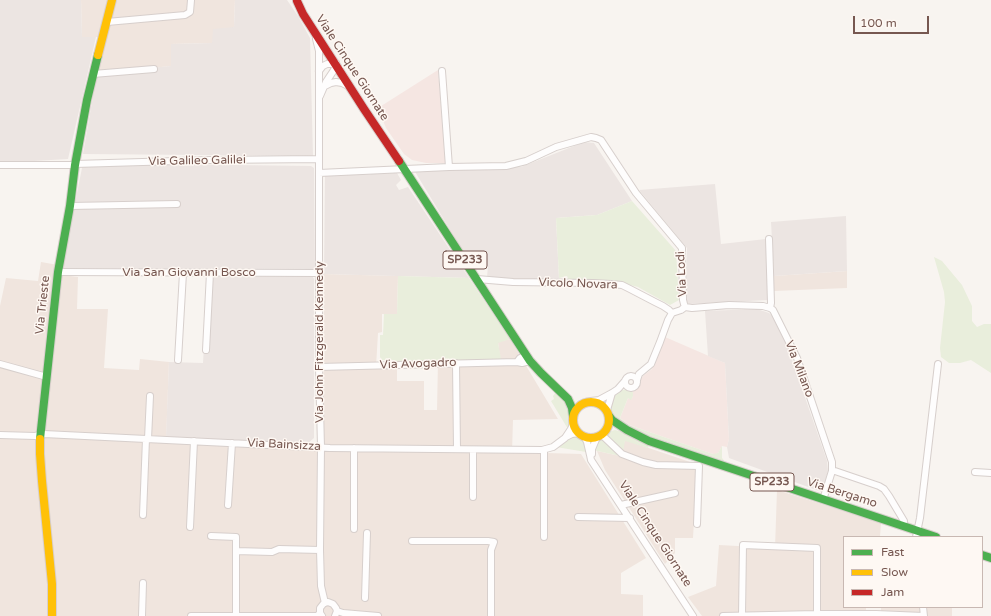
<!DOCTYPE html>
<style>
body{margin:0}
#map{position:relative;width:991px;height:616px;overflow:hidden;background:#f8f4f0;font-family:"Varela Round",sans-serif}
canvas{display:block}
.legend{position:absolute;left:843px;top:536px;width:140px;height:72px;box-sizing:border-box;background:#fef8f3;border:1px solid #c8b8b2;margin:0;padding:5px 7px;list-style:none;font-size:12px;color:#765750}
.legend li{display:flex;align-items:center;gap:8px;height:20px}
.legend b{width:20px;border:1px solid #c8b8b2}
.scale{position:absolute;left:853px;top:16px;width:76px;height:18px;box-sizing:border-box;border:2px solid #765750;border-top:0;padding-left:5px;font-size:12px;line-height:14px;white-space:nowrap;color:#765750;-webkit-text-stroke:3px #fef8f3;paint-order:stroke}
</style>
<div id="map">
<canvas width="991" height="616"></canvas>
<ul class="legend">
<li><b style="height:5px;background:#4caf50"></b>Fast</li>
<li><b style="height:5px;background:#ffc107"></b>Slow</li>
<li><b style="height:5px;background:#c62828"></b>Jam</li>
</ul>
<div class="scale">100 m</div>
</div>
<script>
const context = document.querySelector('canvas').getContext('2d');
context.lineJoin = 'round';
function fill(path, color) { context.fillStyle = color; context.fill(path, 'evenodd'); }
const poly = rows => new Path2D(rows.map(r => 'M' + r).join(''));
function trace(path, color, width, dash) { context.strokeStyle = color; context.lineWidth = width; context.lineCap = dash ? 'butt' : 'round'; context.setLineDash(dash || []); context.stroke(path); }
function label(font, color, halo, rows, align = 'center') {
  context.font = font + ' "Varela Round",sans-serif'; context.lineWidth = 3; context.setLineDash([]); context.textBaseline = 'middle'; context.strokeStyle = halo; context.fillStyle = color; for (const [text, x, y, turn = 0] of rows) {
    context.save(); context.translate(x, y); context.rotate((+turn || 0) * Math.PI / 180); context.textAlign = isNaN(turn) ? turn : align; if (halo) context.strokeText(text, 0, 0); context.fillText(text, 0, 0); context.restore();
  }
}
fill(poly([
 [81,0,235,0,234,27,212,43,171,44,172,66,97,73,105,37,82,37],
 [41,262,58,265,56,274,78,277,77,309,108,309,104,368,139,370,140,359,169,362,166,441,323,447,324,274,398,276,397,315,382,314,382,332,378,333,376,367,397,367,397,381,424,381,424,410,437,410,438,361,500,359,498,342,510,339,558,419,513,420,512,452,581,454,646,558,621,573,621,594,643,595,643,616,0,616,0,306,6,278,38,281],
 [847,271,847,288,774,291,774,276],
 [625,440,696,464,697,468,693,538,675,538,675,553,665,564,605,470,597,451,620,456],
 [777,490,881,523,880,537,844,537,844,607,866,607,866,616,702,616,688,597,716,586,719,545,775,548],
 [881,607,952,607,952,616,926,616,881,612]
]), '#f0e5de');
fill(poly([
 [438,70,445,152,445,163,426,163,412,160,404,154,386,128,378,108],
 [665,337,725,363,729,439,727,447,722,446,719,452,716,454,713,454,629,425,620,418,628,398,631,399,633,396,632,391,643,376,652,369]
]), '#f5e6e2');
fill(poly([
 [0,0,81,0,82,37,96,37,68,159,0,163],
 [235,0,287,0,298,16,310,38,313,156,83,154,97,73,171,66,171,44,212,43,213,29,234,27],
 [584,142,594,143,632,201,597,215,556,218,559,278,521,280,487,277,488,266,472,266,414,170,521,167,569,148],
 [83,163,311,166,314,168,315,269,62,268],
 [397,173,401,180,396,185,399,190,408,187,469,278,324,274,325,176],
 [715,184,721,244,766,239,768,300,687,304,687,248,639,190],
 [846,216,847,271,774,276,771,222],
 [312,276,314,279,314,438,307,444,166,437,169,362,203,363,208,277],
 [757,309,769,313,779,322,827,461,828,471,822,492,729,458,727,447,729,439,725,363,708,356,705,311]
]), '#ece5e2');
fill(poly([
 [632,201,676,251,679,300,670,305,638,287,614,281,569,281,567,276,559,278,556,218,597,215],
 [934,257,942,261,962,285,972,306,972,321,977,327,984,324,991,324,991,373,971,360,960,363,949,363,941,357,940,348,945,302,944,292],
 [398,276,469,278,510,339,498,343,501,359,395,362,395,360,382,360,380,357,380,335,383,335,384,314,397,314],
 [622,390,629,390,632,391,633,393,633,396,631,400,628,398,620,418,629,425,713,454,718,453,722,446,722,458,727,464,667,444,629,427,613,414,610,408,614,396],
 [556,392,568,406,570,425,568,429,551,401,554,399,553,396],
 [615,430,623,432,649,445,648,448,625,441,623,452,607,435,608,432],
 [571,436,577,436,585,441,587,451,586,452,556,447],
 [599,440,603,440,621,455,620,456,593,450]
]), '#e9eedc');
const street = poly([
 [107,22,185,15,190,12,191,0],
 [316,39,319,51,319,367,321,447,320,550,321,586,325,603],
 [319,71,323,66,327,64,332,64,336,65],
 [442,71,449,167],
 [93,74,154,69],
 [323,87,331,83,336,82,342,83,348,86],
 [320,96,326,82,334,70,336,63],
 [75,164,210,160,319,159],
 [0,165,75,165],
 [319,173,449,167,506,166,526,161,556,147,591,137,596,138,601,140,636,193,682,248,683,300,684,304,685,307],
 [70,206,177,204],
 [769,239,771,303,770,308],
 [58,272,320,273],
 [477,279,513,282,593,283,611,284,622,285,630,289,655,302,663,306,669,310,672,313],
 [685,307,692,308,729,305,763,306,770,308,773,310,797,358,832,462,832,471,823,500],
 [206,350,210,273],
 [526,356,520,358,517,362,522,363,530,361],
 [178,360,183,273],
 [456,363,457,449],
 [0,364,47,377],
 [319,367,517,362],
 '625 382a6 6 0 1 1 12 0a6 6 0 1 1-12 0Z',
 [637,380,639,374,651,364,660,342,668,320,672,313,681,310,685,307],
 [591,401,599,400,612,393,618,389,625,381],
 [607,410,612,393],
 [0,435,35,436,44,434,330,448,542,450,553,447,565,438,571,429,573,424],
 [602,435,622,454,643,462,656,465,699,466,697,524],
 [584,436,587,442,590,455,591,460,693,616],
 [566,437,572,434,579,433],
 [148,439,150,396],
 [473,450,473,497],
 [544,450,544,537],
 [592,454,592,449,597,437],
 [832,471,835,471,879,486,884,489,889,496,904,521,903,526],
 [975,472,991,473],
 [228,505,232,443],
 [621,505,675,493],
 [143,515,146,439],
 [578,517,630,518],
 [190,527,194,441],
 [354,529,354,448],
 [211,536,236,537,236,615],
 [916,537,920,518,938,364],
 [412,541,488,541,494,542,491,550,491,616],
 [236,551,272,552,279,549,320,550],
 [365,598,367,533],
 [923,607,924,616],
 [337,611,343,613,378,616],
 [742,615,743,545,817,548,817,614],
 [142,616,143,583],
 [191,616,317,616,320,613],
 [322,616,320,613,320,608,324,603,328,602,333,604,336,608,337,611,335,616],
 [723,616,817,614,876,614,923,616]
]);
const fast = poly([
 [399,161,530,361,541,373,568,399,572,408,573,416],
 [609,416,612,420,627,430,649,441,936,537],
 [40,439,58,272,70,206,75,165,87,100,98,55],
 [982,555,991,558]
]);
const slow = poly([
 [98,55,112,0],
 '573 420a18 18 0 1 1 36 0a18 18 0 1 1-36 0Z',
 [40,439,40,454,42,481,52,584,52,616]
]);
const jam = poly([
 [297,1,303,14,364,109,399,161]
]);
trace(street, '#d7cfcc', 8);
trace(fast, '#d8cfcc', 10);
trace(slow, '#d8cfcc', 10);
trace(jam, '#d8cfcc', 10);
trace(street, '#fefdfd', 6);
trace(fast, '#4caf50', 8);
trace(slow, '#ffc107', 8);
trace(jam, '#c62828', 8);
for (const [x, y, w] of [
 [465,260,44],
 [772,482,44]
]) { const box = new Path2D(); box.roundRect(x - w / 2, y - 9, w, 18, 3); context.fillStyle = '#fef8f3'; context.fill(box); trace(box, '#765750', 1); }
label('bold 11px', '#765750', null, [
 ["SP233",465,260],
 ["SP233",772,482]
]);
label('12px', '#765750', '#fef8f3', [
 ["Viale Cinque Giornate",352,68,57],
 ["Via Galileo Galilei",197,161,-1],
 ["Via San Giovanni Bosco",189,273],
 ["Via Lodi",682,274,-93],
 ["Vicolo Novara",578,284,2],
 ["Via Trieste",43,305,-84],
 ["Via John Fitzgerald Kennedy",320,342,-90],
 ["Via Avogadro",418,364,-2],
 ["Via Milano",799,369,69],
 ["Via Bainsizza",284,445,3],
 ["Via Bergamo",842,493,18],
 ["Viale Cinque Giornate",655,534,57]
]);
</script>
